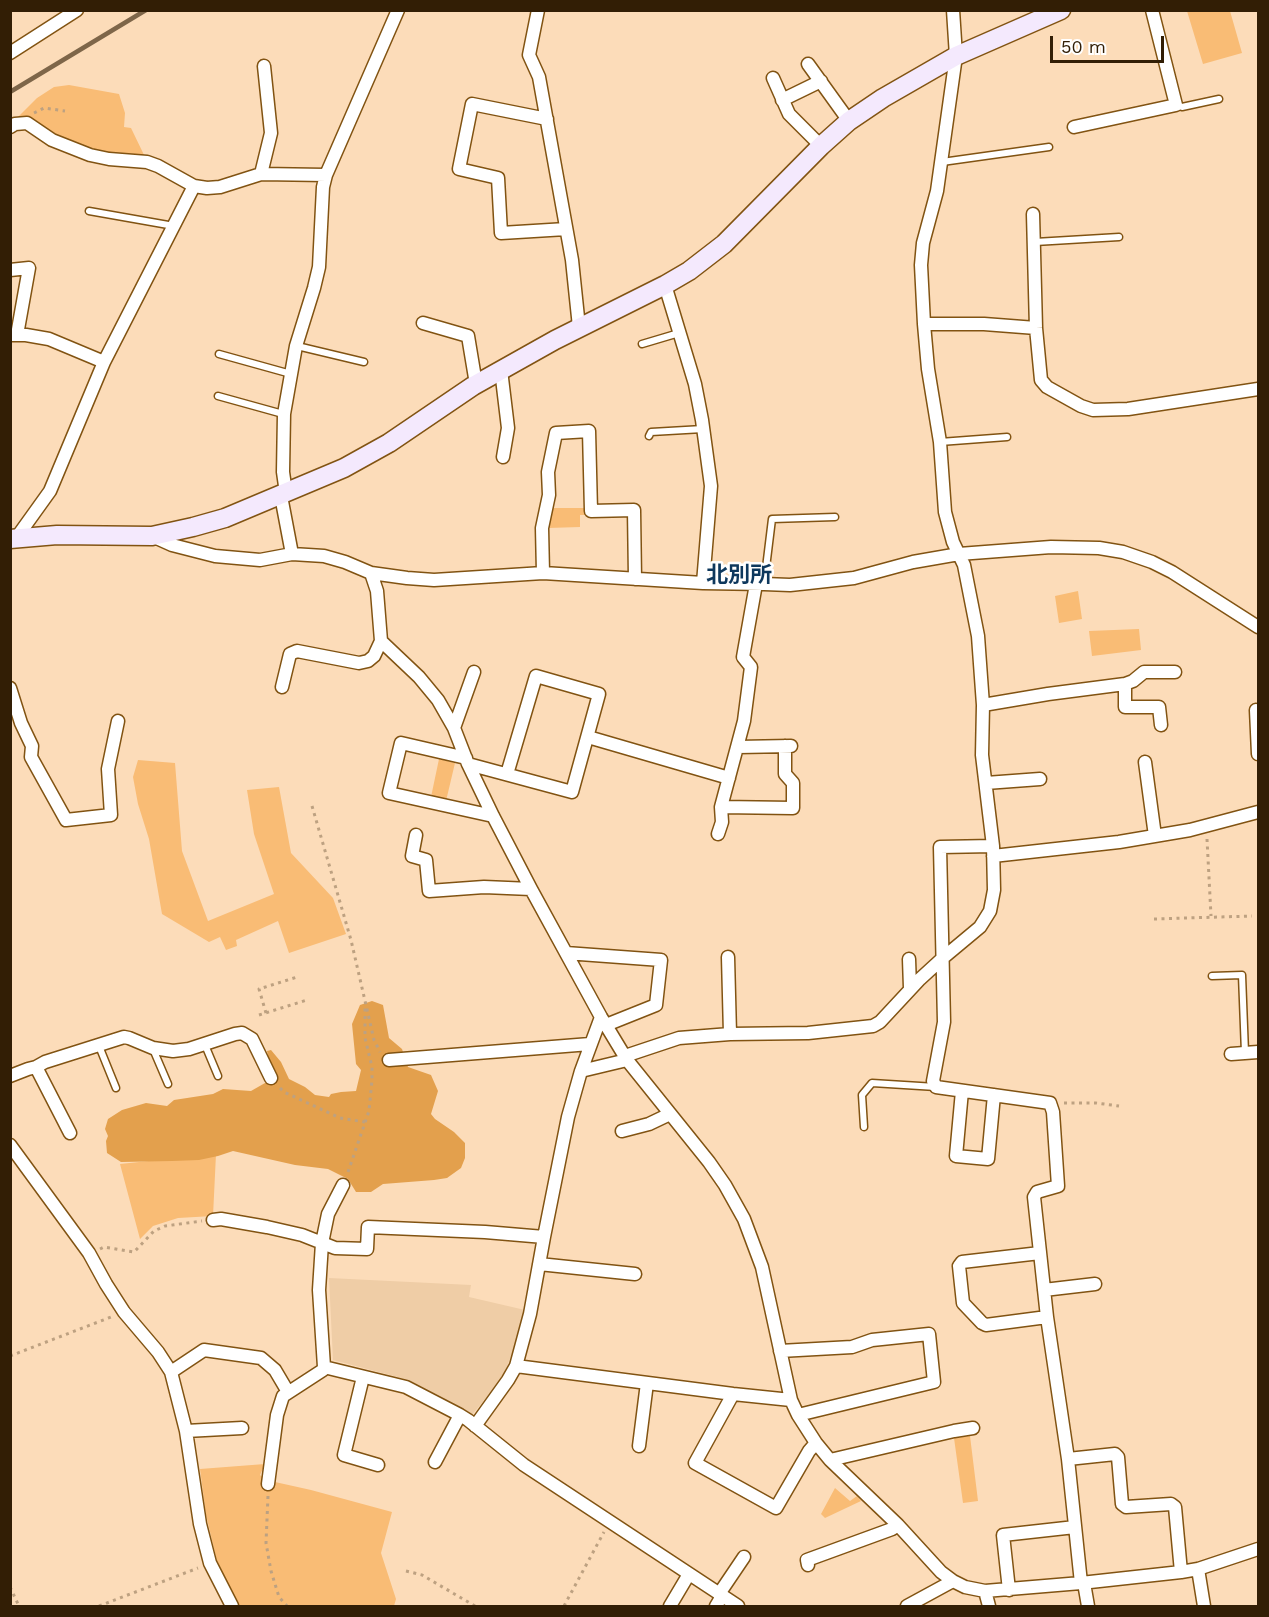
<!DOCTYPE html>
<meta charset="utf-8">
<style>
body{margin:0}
#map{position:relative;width:1269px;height:1617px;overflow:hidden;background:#fcdcb9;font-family:"Work Sans",sans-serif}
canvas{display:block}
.frame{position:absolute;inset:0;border:12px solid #321e05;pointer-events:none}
.scale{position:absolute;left:1050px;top:36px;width:114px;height:27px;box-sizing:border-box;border:3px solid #321e05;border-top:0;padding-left:8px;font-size:18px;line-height:21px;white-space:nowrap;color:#321e05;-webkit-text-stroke:4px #fff;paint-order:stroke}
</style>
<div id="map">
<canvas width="1269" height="1617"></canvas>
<div class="frame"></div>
<div class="scale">50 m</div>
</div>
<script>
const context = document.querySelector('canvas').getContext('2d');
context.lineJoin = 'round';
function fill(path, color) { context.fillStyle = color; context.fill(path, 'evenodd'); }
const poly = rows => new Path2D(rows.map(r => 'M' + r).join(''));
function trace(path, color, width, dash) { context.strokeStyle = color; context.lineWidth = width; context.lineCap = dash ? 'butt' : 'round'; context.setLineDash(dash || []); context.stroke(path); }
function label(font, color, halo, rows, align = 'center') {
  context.font = font + ' "Work Sans","Noto Sans JP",sans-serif'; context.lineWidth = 5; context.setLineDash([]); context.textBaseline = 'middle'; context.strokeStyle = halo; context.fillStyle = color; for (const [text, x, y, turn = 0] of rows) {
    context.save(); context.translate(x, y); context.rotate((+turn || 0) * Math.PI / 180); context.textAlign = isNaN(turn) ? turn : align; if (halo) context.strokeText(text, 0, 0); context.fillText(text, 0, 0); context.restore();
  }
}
fill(poly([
 [329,1278,471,1285,469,1297,525,1310,520,1332,503,1377,472,1415,409,1380,333,1360]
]), '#efcda6');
fill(poly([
 [1187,11,1230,11,1242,53,1203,64],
 [69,85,119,94,125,113,124,127,131,128,145,157,100,153,56,137,30,119,18,117,37,98,54,87],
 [552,508,585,508,585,515,580,515,580,527,548,528],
 [1078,591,1082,619,1059,623,1055,596],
 [1139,629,1141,650,1092,656,1089,631],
 [439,759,455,763,446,801,431,797],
 [138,760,175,763,182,851,208,921,274,894,254,834,247,790,279,787,291,853,333,898,346,934,289,953,278,921,236,940,237,946,226,950,220,937,209,942,162,914,149,839,138,804,133,777],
 [216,1154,213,1216,178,1218,153,1226,140,1239,120,1164],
 [970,1436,978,1501,963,1503,954,1438],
 [265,1464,260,1475,266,1480,311,1490,392,1512,381,1553,396,1599,394,1606,238,1606,217,1561,206,1515,200,1469],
 [835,1488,850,1501,857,1496,861,1501,825,1518,821,1514]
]), '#f9bc75');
fill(poly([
 [372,1001,383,1005,389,1038,402,1049,408,1067,431,1075,438,1091,431,1114,435,1119,454,1132,465,1143,465,1158,461,1168,447,1178,434,1180,383,1184,371,1192,356,1192,348,1179,328,1169,295,1165,233,1151,218,1156,199,1160,172,1161,121,1162,107,1153,106,1141,108,1136,105,1129,108,1119,122,1110,146,1103,167,1106,174,1100,213,1094,223,1089,251,1091,265,1083,273,1082,267,1051,271,1050,281,1062,289,1079,305,1087,315,1095,329,1097,331,1094,341,1092,356,1091,361,1070,356,1064,352,1024,360,1005]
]), '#e3a04d');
const lane = poly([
 [1176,105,1182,107,1219,99],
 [942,162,1049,147],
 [89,211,174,226],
 [1035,242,1119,237],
 [642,344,679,333],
 [297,346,364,362],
 [219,354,291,374],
 [218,396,283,414],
 [649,436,651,432,703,429],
 [940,442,1007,437],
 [764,584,772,519,835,517],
 [1212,976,1242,975,1245,1053],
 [205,1045,218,1076],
 [99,1046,116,1088],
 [153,1049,168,1084],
 [864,1127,862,1095,872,1083,936,1087]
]);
const street = poly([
 [538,10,529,55,539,77,572,260,579,327],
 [10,53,77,10],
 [808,64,849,121],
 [773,78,789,114,821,146],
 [782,100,821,81],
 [547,119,472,104,459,169,498,178,501,233,566,229],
 [10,127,15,124,27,123,52,140,90,155,109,159,147,162,158,166,194,186,207,188,220,187,261,174,326,175],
 [1074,127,1176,105,1152,10],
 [261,174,271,133,264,66],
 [1033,214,1036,328,1041,380,1047,387,1081,406,1093,410,1128,409,1258,389],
 [10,270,29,268,17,335],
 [665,285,695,384,702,420,711,486,703,583],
 [423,323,468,336,476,384],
 [924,324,984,324,1036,328],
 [10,335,26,335,49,339,104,362],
 [501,370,508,428,503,457],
 [286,493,283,472,284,414,296,346,314,288,319,267,323,187,326,175,398,10],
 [281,496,292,554],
 [152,536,172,545,215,556,260,560,292,554,324,556,345,562,371,573,407,578,434,580,543,573,703,583,764,584,790,585,854,578,913,562,959,554,1051,547,1099,548,1123,552,1152,562,1172,572,1258,627],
 [17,537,50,491,104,362,194,186],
 [371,573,377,591,381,641,419,677,438,700,454,728,468,764,493,816,531,889,601,1017,627,1060,709,1162,725,1185,744,1219,762,1267,791,1400,798,1415,816,1443,830,1460,898,1525,941,1572,953,1581,965,1587,985,1591,1081,1583,1181,1572,1198,1569,1258,1549],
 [543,573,542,528,549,495,548,472,556,433,589,431,591,511,634,510,635,579],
 [1125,684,1125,707,1159,707,1161,725],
 [282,687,290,654,297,651,359,663,368,661,374,656,381,641],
 [10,688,21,723,32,746,31,757,66,820,111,815,108,769,118,721],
 [983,705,1048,694,1125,684,1133,681,1144,672,1175,672],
 [1256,710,1258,754],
 [454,728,474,672],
 [588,737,729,778],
 [738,747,791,746],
 [466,758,401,743,389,793,493,816],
 [1145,762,1155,836],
 [468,764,572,792,599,694,536,676,507,774],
 [986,783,1040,779],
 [721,807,793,808,793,783,785,774,785,746],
 [718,834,722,822,721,807,744,721,751,667,743,657,756,584],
 [416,835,412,856,426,860,429,891,484,887,531,889],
 [993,846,940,847,944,1022,933,1081,936,1087,1050,1103,1053,1112,1058,1186,1037,1192,1034,1197,1047,1317,1068,1459,1081,1583],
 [993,856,1119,842,1190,830,1258,812],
 [566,953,661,960,656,1005,606,1025],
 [728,957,730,1034],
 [909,959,910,988],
 [1231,1054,1258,1052],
 [625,1056,679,1038,730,1034,808,1033,873,1026,880,1022,920,979,944,957,980,927,990,911,994,890,993,846,982,755,983,705,978,636,964,565,953,542,945,512,940,442,928,369,924,324,921,265,923,243,937,191,956,56,953,10],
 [389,1060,590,1044],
 [36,1067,70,1133],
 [581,1071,627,1060],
 [10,1076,28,1069,36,1067,45,1062,124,1037,129,1038,153,1048,173,1051,189,1049,235,1034,242,1033,252,1039,271,1078],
 [962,1091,956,1156,988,1159,994,1095],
 [622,1131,649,1124,670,1114],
 [10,1145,89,1253,106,1284,124,1312,158,1352,171,1372,186,1431,200,1524,210,1563,232,1606],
 [213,1220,221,1219,267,1227,302,1235,335,1248,367,1249,368,1227,485,1232,544,1237],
 [1040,1253,962,1262,959,1266,963,1303,982,1323,986,1325,1047,1317],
 [539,1264,635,1274],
 [1044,1290,1095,1284],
 [780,1351,852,1347,872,1340,929,1334,934,1382,798,1415],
 [516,1366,733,1394,791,1400],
 [324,1367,406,1387,460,1415,468,1420,524,1465,738,1606],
 [171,1372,204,1350,261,1358,275,1370,288,1392],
 [363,1377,344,1455,378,1465],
 [733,1394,695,1463,776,1508,809,1451,816,1443],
 [475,1426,508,1380,516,1366,530,1314,544,1237,568,1117,581,1071,601,1017],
 [186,1431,242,1428],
 [639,1446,647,1383],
 [1068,1459,1115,1454,1118,1457,1122,1504,1126,1507,1171,1504,1175,1507,1181,1572],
 [830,1460,954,1431,973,1428],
 [435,1462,460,1415],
 [268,1484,277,1415,283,1396,323,1370,324,1367,319,1290,322,1243,328,1214,343,1185],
 [808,1565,807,1560,892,1529,898,1525],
 [1198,1569,1204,1606],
 [1084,1583,1088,1606],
 [1009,1590,1003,1535,1075,1527],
 [985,1591,989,1606],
 [719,1594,744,1557],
 [670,1606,689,1574],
 [716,1606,722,1596],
 [907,1606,953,1581]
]);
const secondary = poly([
 [10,539,57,535,152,536,193,527,225,518,344,468,389,443,473,386,555,340,665,285,689,271,724,244,821,146,849,121,883,98,956,56,1061,10]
]);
trace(lane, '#815312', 9);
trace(street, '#815312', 15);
trace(secondary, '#815312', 21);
trace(poly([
 [34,113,44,108,65,111],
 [312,806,351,940,374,1040,380,1052],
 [1207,839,1211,916],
 [1154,919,1252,916],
 [266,1013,259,989,297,977],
 [259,1015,307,1000],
 [280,1088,284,1092,340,1118,365,1122],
 [1064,1103,1096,1103,1119,1106],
 [348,1172,369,1111,372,1080,372,1067,365,1038,365,1007],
 [100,1249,104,1247,134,1252,154,1231,165,1226,202,1221],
 [10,1356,111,1317],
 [268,1496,266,1543,271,1571,279,1597,287,1606],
 [406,1571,422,1575,475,1606],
 [10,1587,19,1606],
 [99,1606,198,1568],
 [564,1606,604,1532]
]), '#bda181', 3, [3, 4.5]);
trace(lane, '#fff', 6);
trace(street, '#fff', 12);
trace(secondary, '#f4e9fd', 18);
trace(poly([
 [10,92,146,10]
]), '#7e6649', 4.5);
label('bold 22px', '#0e385d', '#fff', [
 ["北別所",739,576]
]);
</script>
